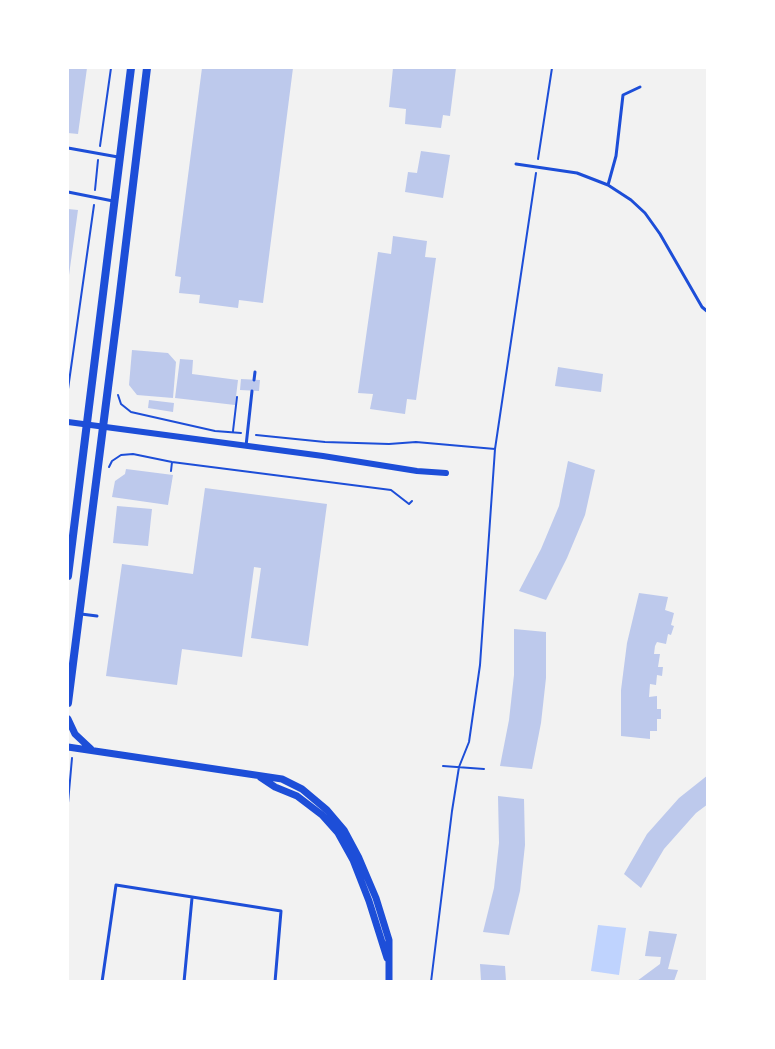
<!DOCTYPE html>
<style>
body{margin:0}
#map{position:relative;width:775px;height:1049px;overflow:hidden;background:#f2f2f2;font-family:"Archivo Narrow",sans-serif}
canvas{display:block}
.frame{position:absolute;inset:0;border:69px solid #fff;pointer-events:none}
</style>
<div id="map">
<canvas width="775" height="1049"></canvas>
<div class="frame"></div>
</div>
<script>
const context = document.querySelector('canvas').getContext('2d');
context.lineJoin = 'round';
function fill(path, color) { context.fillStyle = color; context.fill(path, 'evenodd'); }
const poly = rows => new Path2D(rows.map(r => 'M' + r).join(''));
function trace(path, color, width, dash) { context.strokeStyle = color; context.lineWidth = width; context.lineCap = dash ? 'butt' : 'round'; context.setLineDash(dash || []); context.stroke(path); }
fill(poly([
 [598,925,626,928,619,975,591,971]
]), '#bfd3fe');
fill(poly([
 [68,68,87,68,78,134,68,133],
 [202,68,293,68,263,303,239,300,238,308,199,303,200,295,179,293,181,277,175,276],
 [393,68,456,68,450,116,443,115,441,128,405,124,406,109,389,107],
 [421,151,450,155,443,198,405,192,408,172,417,173],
 [68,209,78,210,69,275,68,275],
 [393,236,427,241,425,257,436,258,416,400,407,399,405,414,370,409,373,394,358,393,378,252,391,254],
 [132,350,168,353,176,362,173,398,137,395,129,385],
 [180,359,193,360,192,374,238,380,235,405,175,398],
 [558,367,603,374,601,392,555,386],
 [241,379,260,380,259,391,240,390],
 [149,400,174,403,173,412,148,408],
 [568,461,595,470,585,515,567,558,546,600,519,591,541,549,559,506],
 [126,469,173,475,168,505,112,497,115,481,125,474],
 [205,488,327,504,308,646,251,638,261,568,254,567,242,657,182,649,177,685,106,676,122,564,193,574],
 [117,506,152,509,148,546,113,543],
 [639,593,668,597,665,610,674,613,671,625,674,626,671,635,668,634,666,644,657,642,655,646,654,654,660,654,658,667,663,667,662,676,657,675,656,685,650,684,649,697,657,696,657,709,661,709,661,719,657,719,657,731,650,731,650,739,621,736,621,690,627,643],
 [514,629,546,632,546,678,541,723,532,769,500,766,509,720,514,675],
 [708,775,708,804,696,813,664,849,641,888,624,874,647,834,679,798],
 [498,796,524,799,525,845,520,891,509,935,483,932,494,888,499,843],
 [649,931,677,934,668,969,678,970,674,981,637,981,660,964,661,957,645,956],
 [480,964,505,966,506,981,481,981]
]), '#bdc9ec');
trace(poly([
 [100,146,111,68],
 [538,159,552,68],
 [95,190,98,160],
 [68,389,94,205],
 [118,395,121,404,131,412,215,431,241,433],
 [233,431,237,397],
 [256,435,325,442,389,444,416,442,495,449],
 [109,467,112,461,121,455,133,454,172,462,391,490,409,504,412,501],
 [171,471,172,462],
 [443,766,484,769],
 [68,803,72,758],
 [431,982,452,811,459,767,469,742,480,665,495,449,536,173]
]), '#1d4ed8', 2);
trace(poly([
 [68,148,118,157],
 [516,164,577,173,608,185,631,200,645,213,660,234,702,307,708,312],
 [608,185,616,156,623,95,640,87],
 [68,192,113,201],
 [254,380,255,372],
 [246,446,252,391],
 [81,614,97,616],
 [102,982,116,885,281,911,275,982],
 [184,982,192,898]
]), '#1d4ed8', 3);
trace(poly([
 [68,422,323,456,417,471,446,473]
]), '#1d4ed8', 6);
trace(poly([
 [68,719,75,734,91,749],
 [68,747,282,779,302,789,327,810,344,830,359,858,376,898,389,940,389,982],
 [260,777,275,787,297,796,322,815,338,833,353,860,369,901,387,958]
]), '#1d4ed8', 7);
trace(poly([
 [68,576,131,68],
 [68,703,119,301,147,68]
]), '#1d4ed8', 8);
</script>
